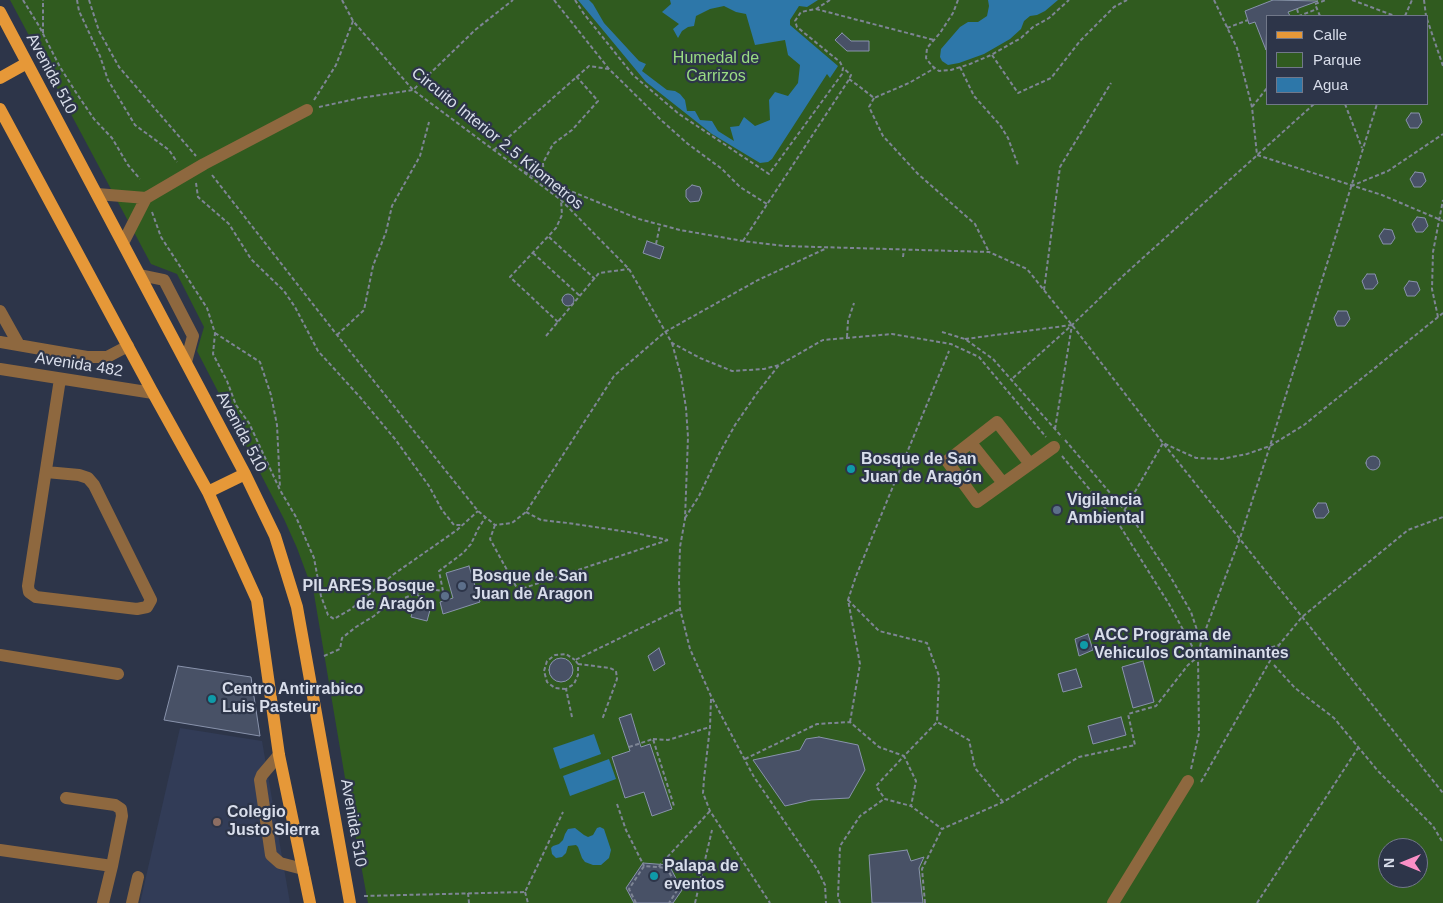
<!DOCTYPE html>
<meta charset="utf-8">
<style>
body{margin:0}
#map{position:relative;width:1443px;height:903px;overflow:hidden;background:#2d3549;font-family:Arial,sans-serif}
canvas{display:block}
.legend{position:absolute;left:1266px;top:15px;width:162px;height:90px;box-sizing:border-box;background:#2d3549;border:1px solid #717889;margin:0;padding:6px 9px;list-style:none;font-size:15px;color:#d8ddea}
.legend li{display:flex;align-items:center;gap:10px;height:25px}
.legend b{width:25px;border:1px solid #717889}
.north{position:absolute;left:1378px;top:838px;width:50px;height:50px;box-sizing:border-box;background:#2d3549;border:1px solid #717889;border-radius:50%;rotate:270deg;font-size:14px;font-weight:700;line-height:20px;text-align:center;color:#d8ddea}
.north::after{content:'';display:block;margin:auto;width:18px;height:22px;background:#fa8fc6;clip-path:polygon(50% 0,100% 100%,50% 72%,0 100%)}
</style>
<div id="map">
<canvas width="1443" height="903"></canvas>
<ul class="legend">
<li><b style="height:6px;background:#e69838"></b>Calle</li>
<li><b style="height:14px;background:#305b1f"></b>Parque</li>
<li><b style="height:14px;background:#2d77a9"></b>Agua</li>
</ul>
<div class="north">N</div>
</div>
<script>
const context = document.querySelector('canvas').getContext('2d');
context.lineJoin = 'round';
function fill(path, color) { context.fillStyle = color; context.fill(path, 'evenodd'); }
const poly = rows => new Path2D(rows.map(r => 'M' + r).join(''));
function trace(path, color, width, dash) { context.strokeStyle = color; context.lineWidth = width; context.lineCap = dash ? 'butt' : 'round'; context.setLineDash(dash || []); context.stroke(path); }
function label(font, color, halo, rows, align = 'center') {
  context.font = font + ' Arial,sans-serif'; context.lineWidth = 4.5; context.setLineDash([]); context.textBaseline = 'middle'; context.strokeStyle = halo; context.fillStyle = color; for (const [text, x, y, turn = 0] of rows) {
    context.save(); context.translate(x, y); context.rotate((+turn || 0) * Math.PI / 180); context.textAlign = isNaN(turn) ? turn : align; if (halo) context.strokeText(text, 0, 0); context.fillText(text, 0, 0); context.restore();
  }
}
fill(poly([
 [180,728,262,741,290,903,140,903]
]), '#323c57');
fill(poly([
 [10,0,1443,0,1443,903,368,903,345,778,314,594,297,548,284,519,197,351,204,327,177,274,151,264],
 [1267,16,1427,16,1427,104,1267,104],
 [1388,848,1418,848,1418,878,1388,878]
]), '#305b1f');
fill(poly([
 [578,0,589,0,593,4,604,23,639,61,646,64,642,71,667,90,675,91,680,94,685,100,687,111,695,111,700,120,712,121,718,131,734,141,730,127,739,126,744,117,755,126,770,120,769,100,775,92,788,96,798,83,800,65,788,55,785,40,755,45,746,14,736,12,724,6,710,9,696,16,694,26,688,27,682,31,678,38,673,29,679,24,662,12,671,4,670,0,818,0,807,7,799,6,790,20,790,25,838,66,830,78,827,74,772,159,768,162,760,163,712,134,646,82],
 [988,0,1058,0,1045,11,1037,15,1030,16,1024,21,1021,29,1010,39,984,54,959,63,948,65,942,61,940,57,941,49,960,27,968,22,978,22,987,16,989,6],
 [594,734,601,754,560,769,553,748],
 [609,759,616,779,570,796,563,776],
 [600,827,604,829,611,850,609,858,601,865,593,865,585,862,582,858,578,847,576,845,568,846,566,853,562,857,556,858,552,854,551,848,553,846,559,844,563,840,565,834,568,829,575,828,584,835,588,837,593,835,597,828]
]), '#2d77a9');
const building = poly([
 [1273,0,1318,1,1288,12,1290,16,1267,16,1266,50,1255,22,1249,24,1245,11,1273,0],
 [842,33,851,41,869,41,869,51,847,51,835,40,842,33],
 [1411,113,1419,113,1422,122,1418,128,1410,128,1406,120,1411,113],
 [1415,172,1423,173,1426,181,1421,187,1414,187,1410,179,1415,172],
 [692,185,700,187,702,193,699,201,690,202,686,197,686,190,692,185],
 [1417,217,1425,218,1428,226,1423,232,1416,232,1412,224,1417,217],
 [1384,229,1392,230,1395,238,1391,244,1383,244,1379,236,1384,229],
 [647,241,664,247,660,259,643,253,647,241],
 [1367,274,1375,274,1378,283,1373,289,1365,289,1362,281,1367,274],
 [1409,281,1417,282,1420,290,1415,296,1407,296,1404,288,1409,281],
 '562 300a6 6 0 1 1 12 0a6 6 0 1 1-12 0Z',
 [1338,311,1347,311,1350,319,1345,326,1337,326,1334,318,1338,311],
 '1366 463a7 7 0 1 1 14 0a7 7 0 1 1-14 0Z',
 [1318,503,1326,503,1329,512,1324,518,1316,518,1313,510,1318,503],
 [469,566,480,602,443,614,440,602,453,598,446,573,469,566],
 [414,605,430,610,427,621,411,617,414,605],
 [1088,634,1093,650,1079,656,1075,639,1088,634],
 [659,648,665,664,654,671,648,656,659,648],
 '549 670a12 12 0 1 1 24 0a12 12 0 1 1-24 0Z',
 [1143,661,1154,702,1133,708,1122,667,1143,661],
 [178,666,251,677,260,736,164,720,178,666],
 [1076,669,1082,687,1063,692,1058,674,1076,669],
 [631,714,641,747,650,744,672,809,652,816,644,792,625,798,612,757,630,751,619,718,631,714],
 [1121,717,1126,735,1093,744,1088,726,1121,717],
 [819,737,858,745,865,770,849,798,811,800,785,806,753,760,800,750,806,739,819,737],
 [907,850,911,861,924,857,919,868,923,903,872,903,869,855,907,850],
 [643,863,669,865,682,890,673,903,634,903,626,888,643,863]
]);
fill(building, '#485166');
trace(building, '#8993ac', 1);
trace(poly([
 [23,0,39,26,60,67,77,94,94,119,112,138,128,165,140,179],
 [77,0,79,11,100,56,108,80,135,125,169,150,177,162],
 [89,0,99,31,119,67,196,156],
 [342,0,353,21,413,90,561,200,629,269,672,343,700,358,732,371,764,369,779,365,823,340,892,334,951,344,979,357,1046,437],
 [554,0,609,69,661,120,688,144,722,169,740,187,767,204],
 [575,0,584,14,633,75,679,114,769,174,842,74,843,68,840,62,797,27,795,21,801,12,816,9,830,0],
 [958,0,953,13,940,33,927,48,926,58,932,66,939,71,951,70,970,64,991,55,1021,38,1033,27,1049,18,1069,0],
 [1214,0,1237,48,1252,107,1257,155,1382,195,1443,221],
 [1352,0,1395,16],
 [1424,0,1426,16],
 [816,9,934,40],
 [1297,9,1299,16,1317,9],
 [1320,16,1315,4,1326,0],
 [1405,16,1412,0],
 [1427,19,1443,66],
 [1227,28,1248,20],
 [43,33,43,0],
 [992,55,1018,93,1051,78,1080,41,1114,7,1127,0],
 [960,67,974,96,1000,125,1008,138,1018,165],
 [849,79,860,87,874,98,909,83,935,68],
 [874,98,869,107,883,136,918,174,975,224,989,252],
 [314,100,336,65,353,21],
 [1345,104,1362,148],
 [319,107,360,98,413,90,475,30,513,0],
 [1252,107,1267,88],
 [494,150,589,66,609,69],
 [524,172,639,219,680,230,743,241,785,246,989,252,1027,269,1072,325,1163,443,1443,793],
 [212,175,337,335,478,511,495,525,512,523,526,512,614,376,665,332,758,280,827,248],
 [544,180,543,163,553,144,572,130,598,101,576,76],
 [196,183,198,197,229,224,251,259,284,291,295,307,318,351,359,396,395,439,429,486,442,510,454,525,462,525],
 [1351,186,1388,171,1443,134],
 [152,212,161,237,207,308,215,333,213,354,227,381,236,405,249,423,280,490,296,517,314,558,321,596,328,615,334,619,351,609,394,574,457,530,478,511],
 [549,237,595,279],
 [743,241,848,81,851,75,843,68],
 [656,244,660,225],
 [533,253,580,296],
 [903,257,904,249],
 [1044,290,1060,167,1111,83],
 [1438,317,1432,289,1433,252,1443,200],
 [558,322,510,277,556,228,562,215,561,200],
 [942,332,965,339,993,359,1062,437],
 [215,333,260,362,271,395,277,425,280,488],
 [337,335,364,310,373,266,386,232,392,206,420,156,429,122],
 [546,336,599,273,629,269],
 [847,337,848,321,854,303],
 [965,339,1072,325],
 [672,343,681,376,686,408,688,437,685,519,680,547,679,582,680,609,690,649,711,696,754,777,817,869,825,885,826,903],
 [1013,378,1072,325,1125,274,1314,104],
 [1055,429,1072,325],
 [1065,440,1134,521,1170,576,1191,612,1201,642],
 [1062,456,1120,526,1169,604,1198,657,1233,659,1279,645,1302,617,1408,530,1443,517],
 [1125,509,1163,443,1196,458,1222,459,1247,454,1270,446,1304,425,1443,313],
 [526,512,541,520,568,523,635,533,668,540],
 [685,518,699,496,719,454,735,425,757,393,779,365],
 [495,525,490,539,518,590,668,540],
 [443,591,439,571,463,553,471,544,478,529,485,518],
 [416,594,424,599,424,605,423,608],
 [848,600,879,631,927,643,939,676,937,722],
 [324,656,340,649,342,638,356,627,374,616,387,605,427,589,443,591,447,600],
 [578,664,610,668,616,671,617,679,602,720],
 [1274,665,1295,688,1334,718,1378,771,1433,826,1443,843],
 [566,689,555,688,547,682,544,671,547,661,555,655,566,654,575,660],
 [711,699,710,727,704,779,703,793,710,811,770,903],
 [572,717,566,689,574,684,578,675,578,664,575,660,680,609],
 [850,722,860,664,848,600,856,576,949,351],
 [653,739,668,740,710,727],
 [629,747,653,739,674,806],
 [745,759,817,724,850,722,879,747,904,756,876,786,885,799,911,806],
 [1191,769,1199,733,1198,657,1201,642,1240,538,1270,446,1377,104],
 [1201,782,1279,645],
 [1003,802,975,768,969,740,937,722,904,756,916,781,911,806,942,829,1003,802,1079,757,1135,745,1128,714,1156,706,1188,665,1198,657],
 [617,804,626,830,644,866],
 [659,867,660,865,710,811],
 [525,892,528,903],
 [468,893,469,903],
 [364,896,525,892,563,812],
 [636,903,629,889,644,866,667,868,678,889,669,903],
 [695,903,712,830],
 [840,903,838,897,840,846,860,816,884,799],
 [925,903,922,869,942,829],
 [1257,903,1358,748]
]), '#7e8595', 2, [4, 2.5]);
trace(poly([
 [97,194,146,198],
 [123,243,146,198,204,164,307,110],
 [140,275,164,280,193,336,186,362],
 [0,311,19,345],
 [0,342,87,357,107,357,128,346],
 [0,369,153,393],
 [971,443,1003,483],
 [1030,464,997,422,947,461,977,502,1054,447],
 [46,472,79,475,88,478,94,485,151,600,147,607,137,609,36,597,29,592,28,586,60,379],
 [0,655,118,674],
 [279,755,262,775,260,780,271,855,280,863,303,869],
 [66,798,115,805,121,809,122,816,112,866],
 [0,850,112,866,103,903],
 [132,903,138,877],
 [1113,903,1188,781]
]), '#8e683f', 12);
trace(poly([
 [0,12,245,474,275,536,297,607,350,903],
 [0,78,27,63],
 [0,109,153,393,208,492,257,600,279,755,310,903],
 [208,492,245,474]
]), '#e69838', 12);
for (const [x, y, r, color] of [
 [851,469,5,"#0f9aa8"],
 [1057,510,5,"#5c6f8a"],
 [462,586,5,"#5c6f8a"],
 [445,596,5,"#5c6f8a"],
 [1084,645,5,"#0f9aa8"],
 [212,699,5,"#0f9aa8"],
 [217,822,5,"#8d6e63"],
 [654,876,5,"#0f9aa8"]
]) { const dot = new Path2D(); dot.arc(x, y, r, 0, 2 * Math.PI); context.fillStyle = color; context.fill(dot); trace(dot, '#2d3549', 2); }
label('16px', '#99db82', '#2d3549', [
 ["Humedal de",716,59],
 ["Carrizos",716,77]
]);
label('16px', '#d8ddea', '#2d3549', [
 ["Avenida 510",51,74,62],
 ["Circuito Interior 2.5 Kilometros",497,139,39],
 ["Avenida 482",79,365,9],
 ["Avenida 510",241,432,62],
 ["Avenida 510",353,823,80]
]);
label('bold 16px', '#d8ddea', '#2d3549', [
 ["Bosque de San",861,460],
 ["Juan de Aragón",861,478],
 ["Vigilancia",1067,501],
 ["Ambiental",1067,519],
 ["Bosque de San",472,577],
 ["Juan de Aragon",472,595],
 ["PILARES Bosque",435,587,"right"],
 ["de Aragón",435,605,"right"],
 ["ACC Programa de",1094,636],
 ["Vehiculos Contaminantes",1094,654],
 ["Centro Antirrabico",222,690],
 ["Luis Pasteur",222,708],
 ["Colegio",227,813],
 ["Justo SIerra",227,831],
 ["Palapa de",664,867],
 ["eventos",664,885]
], 'left');
</script>
